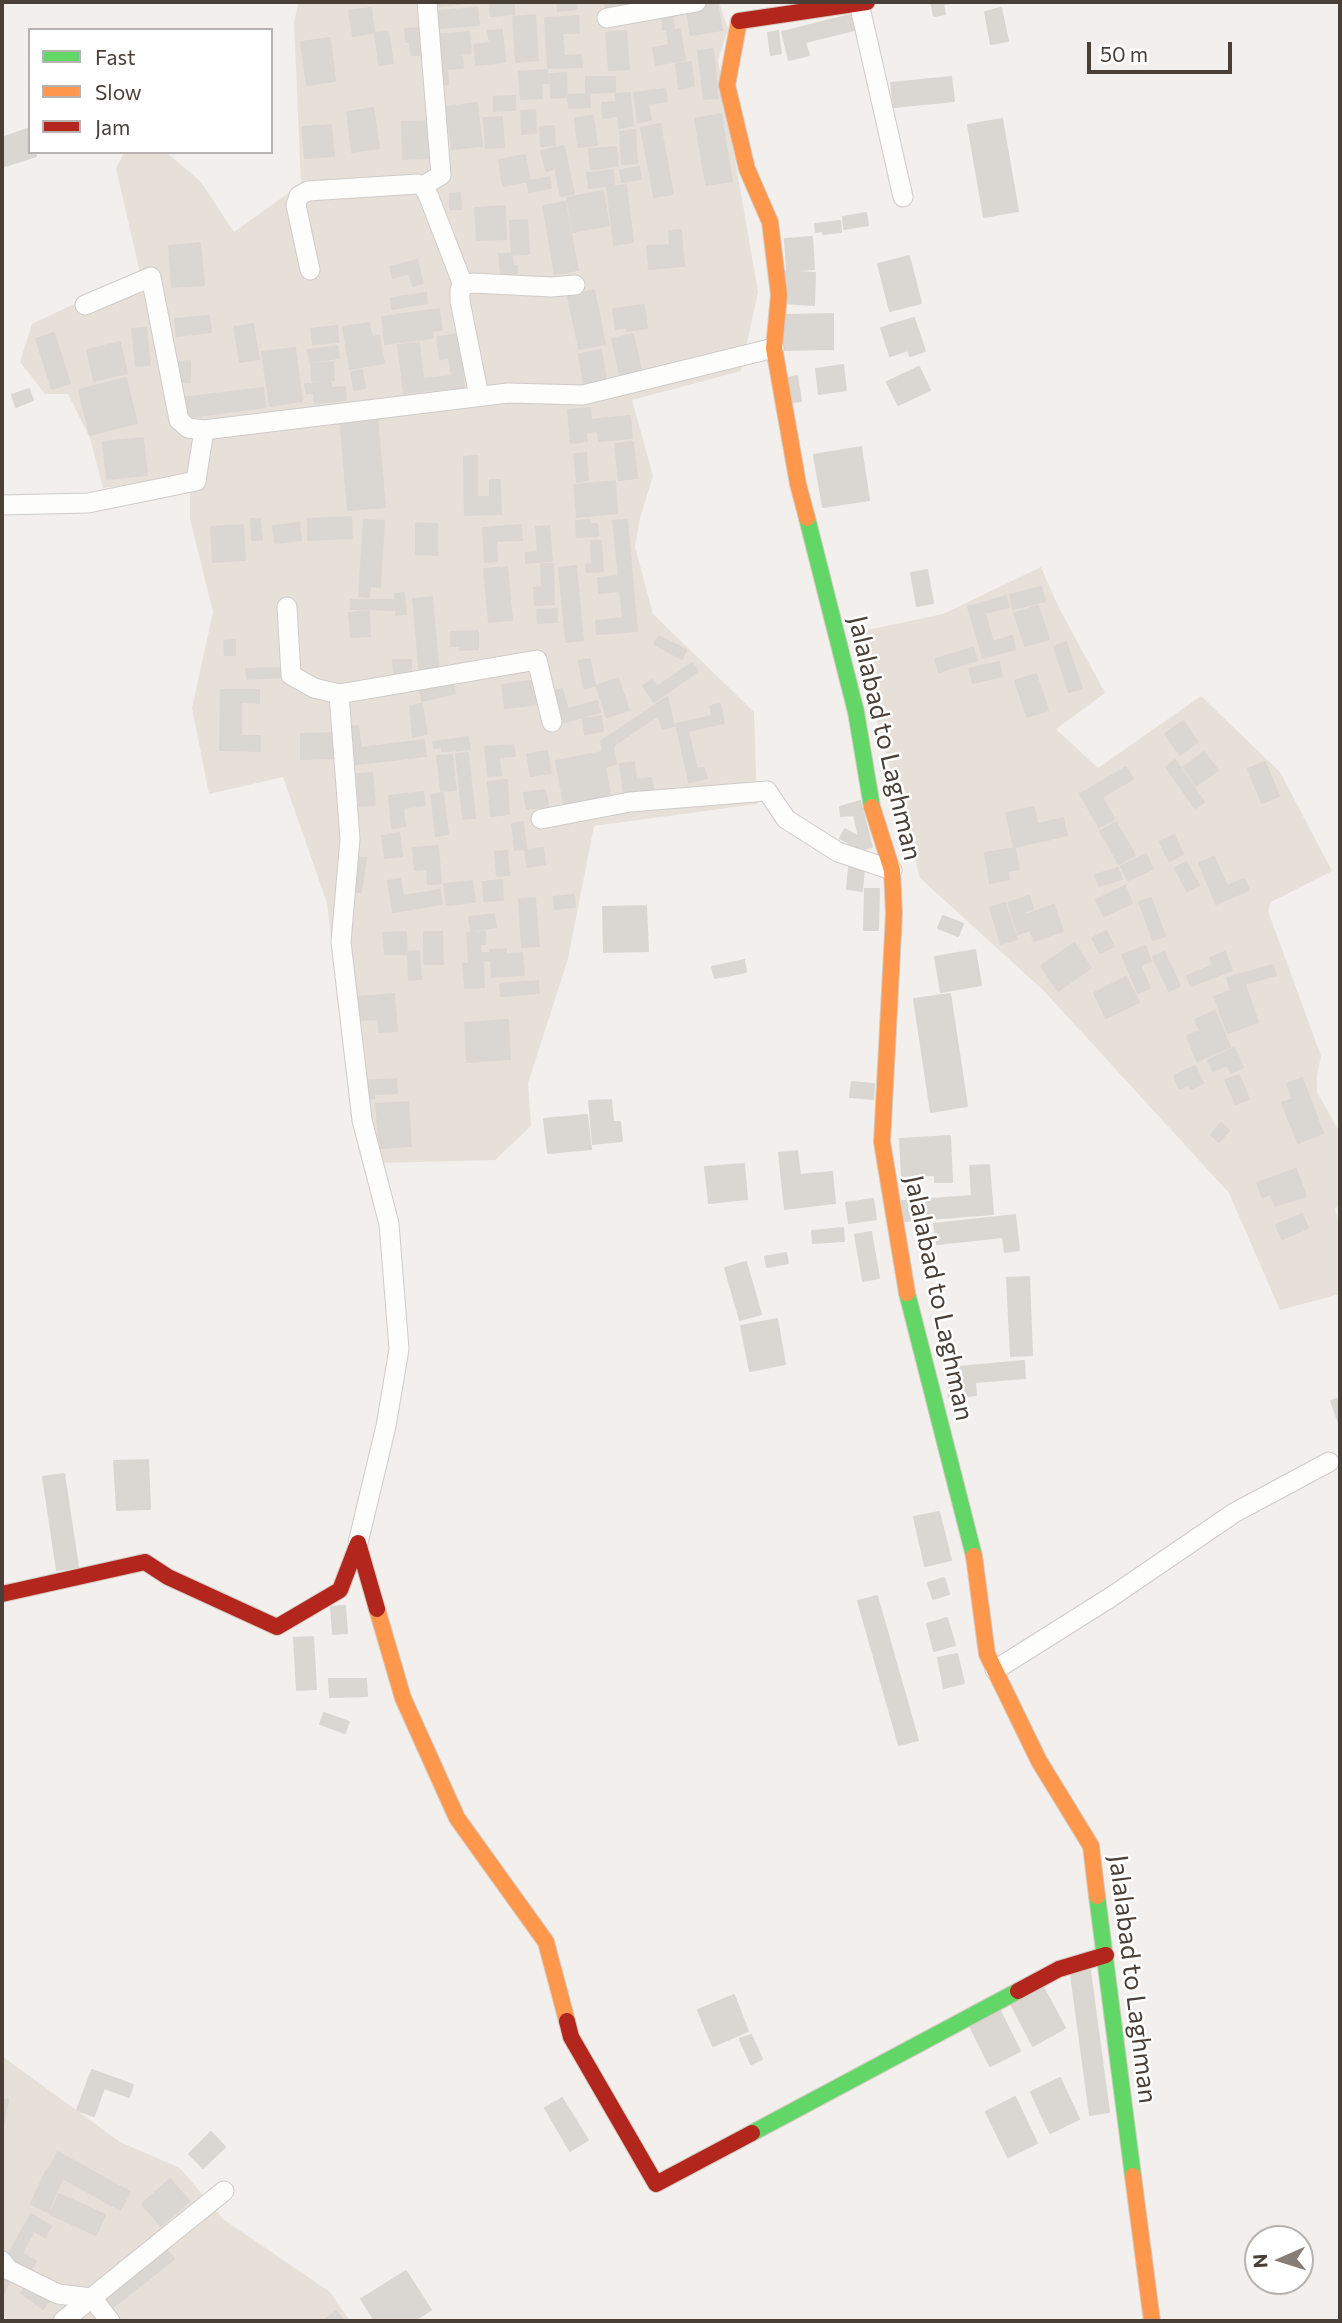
<!DOCTYPE html>
<style>
body{margin:0}
#map{position:relative;width:1342px;height:2323px;overflow:hidden;background:#f2efec;font-family:Commissioner,sans-serif}
canvas{display:block}
.frame{position:absolute;inset:0;border:4px solid #4a3f36;pointer-events:none}
.legend{position:absolute;left:28px;top:28px;width:245px;height:126px;box-sizing:border-box;background:#fff;border:2px solid #b7b2af;margin:0;padding:9px 12px;list-style:none;font-size:21px;color:#4a3f36}
.legend li{display:flex;align-items:center;gap:14px;height:35px}
.legend b{width:35px;border:2px solid #b7b2af}
.north{position:absolute;left:1244px;top:2225px;width:70px;height:70px;box-sizing:border-box;background:#fff;border:2px solid #b7b2af;border-radius:50%;rotate:267deg;font-size:19px;font-weight:700;line-height:28px;text-align:center;color:#4a3f36}
.north::after{content:'';display:block;margin:auto;width:24px;height:32px;background:#857d76;clip-path:polygon(50% 0,100% 100%,50% 72%,0 100%)}
.scale{position:absolute;left:1087px;top:42px;width:145px;height:32px;box-sizing:border-box;border:4px solid #4a3f36;border-top:0;padding-left:9px;font-size:21px;line-height:24px;white-space:nowrap;color:#4a3f36;-webkit-text-stroke:5px #fff;paint-order:stroke}
</style>
<div id="map">
<canvas width="1342" height="2323"></canvas>
<div class="frame"></div>
<ul class="legend">
<li><b style="height:9px;background:#63d668"></b>Fast</li>
<li><b style="height:9px;background:#ff974d"></b>Slow</li>
<li><b style="height:9px;background:#b3261e"></b>Jam</li>
</ul>
<div class="north">N</div>
<div class="scale">50 m</div>
</div>
<script>
const context = document.querySelector('canvas').getContext('2d');
context.lineJoin = 'round';
function fill(path, color) { context.fillStyle = color; context.fill(path, 'evenodd'); }
const poly = rows => new Path2D(rows.map(r => 'M' + r).join(''));
function trace(path, color, width, dash) { context.strokeStyle = color; context.lineWidth = width; context.lineCap = dash ? 'butt' : 'round'; context.setLineDash(dash || []); context.stroke(path); }
function label(font, color, halo, rows, align = 'center') {
  context.font = font + ' Commissioner,sans-serif'; context.lineWidth = 5; context.setLineDash([]); context.textBaseline = 'middle'; context.strokeStyle = halo; context.fillStyle = color; for (const [text, x, y, turn = 0] of rows) {
    context.save(); context.translate(x, y); context.rotate((+turn || 0) * Math.PI / 180); context.textAlign = isNaN(turn) ? turn : align; if (halo) context.strokeText(text, 0, 0); context.fillText(text, 0, 0); context.restore();
  }
}
fill(poly([
 [299,2,719,2,728,29,718,60,758,292,741,371,632,400,653,476,640,518,635,547,653,614,754,712,757,804,594,826,568,959,528,1083,531,1126,495,1160,380,1163,352,1124,327,903,283,777,209,794,192,708,213,612,190,519,190,476,103,488,90,438,68,394,45,394,20,362,32,324,140,273,116,168,125,152,166,152,201,182,234,232,301,184,294,22],
 [1041,567,1059,608,1105,693,1056,729,1098,768,1201,696,1280,772,1332,871,1271,902,1268,911,1321,1056,1317,1076,1317,1092,1340,1133,1340,1205,1335,1209,1340,1227,1340,1294,1280,1310,1229,1193,1044,991,920,878,853,633,943,614],
 [2,2056,120,2142,180,2168,223,2219,330,2292,350,2321,2,2321]
]), '#e7e0d9');
const building = poly([
 [431,2,459,2,459,4,431,7,431,2],
 [489,2,514,2,514,14,491,16,489,2],
 [557,2,575,2,576,9,558,11,557,2],
 [605,2,623,2,623,10,606,11,605,2],
 [717,2,722,30,691,35,686,8,717,2],
 [931,2,957,2,943,4,945,14,934,16,931,2],
 [371,8,374,32,353,36,349,11,371,8],
 [477,8,479,25,439,28,437,11,477,8],
 [1001,8,1008,41,991,44,985,12,1001,8],
 [535,15,538,60,516,62,513,17,535,15],
 [850,15,854,30,805,42,809,55,789,60,782,32,850,15],
 [578,16,579,33,562,33,564,56,581,55,582,67,548,68,545,18,578,16],
 [662,16,673,16,674,29,663,30,662,16],
 [424,28,426,55,411,55,410,42,406,42,405,29,424,28],
 [680,29,685,60,656,65,653,48,669,45,667,32,680,29],
 [502,30,505,62,476,65,474,45,490,43,488,31,502,30],
 [626,31,629,69,609,70,606,33,626,31],
 [778,31,781,53,771,55,768,33,778,31],
 [388,32,393,63,379,65,375,33,388,32],
 [469,32,471,53,437,56,435,35,469,32],
 [330,38,335,81,307,85,301,42,330,38],
 [713,49,718,98,704,99,698,51,713,49],
 [462,56,463,68,447,69,448,84,437,85,435,58,462,56],
 [691,62,694,86,679,89,676,64,691,62],
 [547,70,548,83,541,83,542,98,521,99,519,72,547,70],
 [566,73,567,97,551,98,550,74,566,73],
 [586,77,615,77,615,92,586,93,586,77],
 [951,77,954,101,894,107,891,83,951,77],
 [665,89,667,101,648,104,651,120,638,122,634,93,665,89],
 [630,93,633,126,619,128,616,94,630,93],
 [589,94,590,107,569,108,568,95,589,94],
 [515,96,515,110,494,111,494,97,515,96],
 [616,102,617,116,603,118,602,103,616,102],
 [477,103,482,146,452,149,446,107,477,103],
 [373,108,379,148,352,152,347,112,373,108],
 [535,110,536,133,522,134,521,111,535,110],
 [721,114,732,181,706,185,695,119,721,114],
 [593,116,597,145,578,147,575,118,593,116],
 [502,117,504,147,486,148,484,118,502,117],
 [1002,119,1018,211,984,217,968,125,1002,119],
 [433,121,434,158,403,159,402,122,433,121],
 [660,124,673,194,654,197,641,128,660,124],
 [331,125,334,156,305,158,302,127,331,125],
 [554,126,555,145,541,146,540,127,554,126],
 [27,129,30,152,35,152,36,156,5,166,2,158,2,138,27,129],
 [635,130,637,163,622,164,620,132,635,130],
 [564,146,574,194,561,196,555,169,546,171,541,151,564,146],
 [616,147,618,166,591,169,589,149,616,147],
 [525,155,530,181,503,186,499,160,525,155],
 [639,167,641,179,622,182,620,170,639,167],
 [613,170,614,185,589,188,587,173,613,170],
 [549,177,551,188,529,192,527,182,549,177],
 [626,185,633,242,614,245,607,187,626,185],
 [603,191,609,225,573,232,567,198,603,191],
 [460,193,461,209,450,209,450,194,460,193],
 [565,202,578,270,555,274,543,206,565,202],
 [505,206,506,239,477,240,475,208,505,206],
 [866,213,868,225,844,229,843,217,866,213],
 [527,220,529,254,512,255,510,221,527,220],
 [840,221,841,232,823,234,823,231,816,232,815,224,840,221],
 [681,230,684,266,649,269,647,246,670,245,669,231,681,230],
 [812,237,814,269,787,271,785,239,812,237],
 [200,243,204,285,172,287,169,246,200,243],
 [499,254,512,254,513,266,517,266,517,273,501,275,499,254],
 [909,256,921,303,890,311,878,264,909,256],
 [417,260,423,283,413,286,409,273,393,278,390,267,417,260],
 [784,271,815,273,814,305,783,303,784,271],
 [594,290,605,344,579,349,568,296,594,290],
 [426,293,427,303,392,309,391,298,426,293],
 [644,305,647,328,627,331,627,327,616,329,613,309,644,305],
 [439,309,442,330,432,331,433,338,385,344,382,317,439,309],
 [833,314,833,349,784,350,783,315,833,314],
 [209,316,211,332,177,336,175,319,209,316],
 [914,318,925,351,910,356,908,350,890,356,881,328,914,318],
 [369,323,372,337,379,336,384,363,350,369,343,327,369,323],
 [253,324,259,359,240,362,234,327,253,324],
 [337,326,338,342,313,344,311,329,337,326],
 [146,328,150,365,136,366,132,329,146,328],
 [54,333,70,383,52,389,36,339,54,333],
 [458,334,464,387,404,393,398,345,419,343,423,379,452,376,449,357,440,359,437,337,458,334],
 [633,334,642,374,621,379,612,339,633,334],
 [120,342,127,373,94,381,87,350,120,342],
 [337,346,339,358,310,362,308,350,337,346],
 [295,348,302,401,270,406,262,352,295,348],
 [601,350,606,380,584,384,579,354,601,350],
 [190,361,190,382,177,382,176,362,190,361],
 [333,362,334,380,312,381,311,364,333,362],
 [843,365,846,390,819,394,816,369,843,365],
 [919,367,930,390,898,405,887,382,919,367],
 [362,370,365,388,354,390,351,372,362,370],
 [797,376,801,401,787,403,783,379,797,376],
 [126,378,137,423,90,435,79,390,126,378],
 [331,382,331,388,345,387,346,400,315,403,314,393,306,393,305,384,331,382],
 [263,388,265,407,183,418,180,398,263,388],
 [29,389,33,400,16,407,12,395,29,389],
 [590,408,591,420,630,416,632,438,599,441,598,431,586,432,587,441,571,443,568,410,590,408],
 [377,416,385,507,348,510,340,419,377,416],
 [143,438,147,475,107,479,103,442,143,438],
 [633,442,637,478,619,480,615,444,633,442],
 [861,447,869,500,823,507,814,455,861,447],
 [586,453,588,480,577,482,574,454,586,453],
 [477,456,477,497,490,497,490,480,500,480,501,514,465,515,464,457,477,456],
 [615,481,617,513,577,517,574,485,615,481],
 [351,517,352,538,308,540,308,519,351,517],
 [251,519,260,519,262,540,252,540,251,519],
 [364,520,384,521,380,587,370,586,369,597,359,596,364,520],
 [590,520,590,524,597,524,598,536,577,537,576,521,590,520],
 [627,520,637,631,597,634,596,621,623,618,620,591,599,593,598,578,619,576,613,521,627,520],
 [299,523,301,540,275,543,273,526,299,523],
 [416,523,437,524,437,555,416,554,416,523],
 [243,525,245,560,213,562,211,527,243,525],
 [521,525,522,540,496,541,497,561,485,562,483,528,521,525],
 [549,526,552,561,526,563,526,553,538,552,536,527,549,526],
 [591,541,601,541,603,571,587,572,586,565,592,564,591,541],
 [541,564,553,564,554,604,535,605,534,588,542,587,541,564],
 [576,566,583,640,566,642,559,568,576,566],
 [507,567,512,620,489,622,484,569,507,567],
 [927,570,933,603,917,606,911,573,927,570],
 [1041,587,1045,601,1013,609,1010,595,1041,587],
 [404,593,406,614,396,615,395,594,404,593],
 [1006,596,1009,607,985,613,993,642,1012,636,1015,649,983,658,968,607,1006,596],
 [432,597,439,675,420,676,413,599,432,597],
 [351,600,393,600,394,610,351,609,351,600],
 [1038,606,1049,639,1025,646,1014,613,1038,606],
 [557,609,557,622,538,623,537,610,557,609],
 [369,611,370,636,351,637,349,613,369,611],
 [478,631,478,649,460,650,460,646,451,646,451,632,478,631],
 [659,636,686,650,682,659,654,644,659,636],
 [235,640,235,655,225,655,224,641,235,640],
 [1066,642,1082,688,1069,692,1054,647,1066,642],
 [973,648,977,660,939,672,935,659,973,648],
 [590,659,595,686,584,688,579,661,590,659],
 [393,660,411,660,411,672,394,673,393,660],
 [999,662,1002,676,973,683,969,669,999,662],
 [692,663,698,671,654,702,643,686,652,680,657,687,692,663],
 [282,668,282,677,247,679,246,669,282,668],
 [1036,674,1048,710,1027,717,1015,681,1036,674],
 [452,678,455,693,422,701,419,685,452,678],
 [618,678,629,710,607,717,596,686,618,678],
 [537,680,540,704,505,708,502,685,537,680],
 [562,689,568,709,597,701,600,712,561,723,553,691,562,689],
 [221,690,259,690,259,703,241,702,241,736,260,736,260,751,220,750,221,690],
 [667,697,674,726,662,729,659,715,613,746,616,764,606,767,601,741,667,697],
 [422,704,427,734,413,737,410,706,422,704],
 [720,704,724,723,688,731,697,769,704,768,707,778,689,782,676,724,712,716,710,706,720,704],
 [601,716,603,731,585,734,583,719,601,716],
 [1183,721,1198,742,1180,755,1165,734,1183,721],
 [358,726,361,748,424,740,426,756,349,765,345,727,358,726],
 [336,733,337,758,301,759,301,734,336,733],
 [468,737,470,749,450,751,442,751,442,747,434,748,433,742,468,737],
 [513,745,515,756,499,757,501,775,488,776,485,747,513,745],
 [547,751,551,773,531,776,527,754,547,751],
 [602,752,611,800,565,809,556,761,602,752],
 [1204,752,1218,770,1196,786,1183,767,1204,752],
 [468,753,475,818,463,819,456,754,468,753],
 [452,755,456,790,441,791,437,756,452,755],
 [1175,760,1204,802,1195,808,1166,767,1175,760],
 [634,762,636,780,651,778,653,789,624,793,620,764,634,762],
 [1265,762,1279,796,1262,803,1248,769,1265,762],
 [1126,767,1133,779,1102,797,1114,819,1099,827,1080,794,1126,767],
 [372,773,375,805,359,806,357,774,372,773],
 [507,780,509,814,491,816,488,782,507,780],
 [545,790,548,806,527,809,524,793,545,790],
 [423,792,425,805,403,808,405,826,392,828,389,796,423,792],
 [443,793,448,834,436,836,431,795,443,793],
 [860,801,872,847,860,850,840,838,845,829,859,837,854,815,841,816,840,807,860,801],
 [1034,807,1041,841,1014,847,1006,813,1034,807],
 [1063,818,1067,835,1043,841,1039,824,1063,818],
 [523,822,526,849,515,850,512,824,523,822],
 [1116,822,1135,855,1119,864,1100,831,1116,822],
 [399,833,402,856,385,858,382,836,399,833],
 [1174,835,1183,854,1169,861,1160,842,1174,835],
 [438,846,441,883,428,884,427,869,415,870,413,848,438,846],
 [543,848,545,864,527,867,525,850,543,848],
 [1015,848,1019,869,1008,871,1009,879,990,883,985,853,1015,848],
 [507,851,509,875,497,876,495,852,507,851],
 [1146,854,1153,869,1128,880,1121,866,1146,854],
 [353,857,366,858,361,892,348,891,353,857],
 [1214,857,1227,886,1244,879,1249,890,1216,904,1199,863,1214,857],
 [1186,862,1199,885,1187,891,1175,868,1186,862],
 [849,868,864,868,862,891,847,889,849,868],
 [1118,868,1122,879,1099,886,1095,875,1118,868],
 [400,879,403,896,440,890,442,904,393,912,388,881,400,879],
 [502,880,503,900,484,901,483,882,502,880],
 [472,881,475,902,447,905,444,884,472,881],
 [1125,886,1132,903,1104,916,1096,900,1125,886],
 [865,889,879,889,878,930,864,930,865,889],
 [574,895,575,907,555,909,554,897,574,895],
 [1029,896,1033,909,1024,912,1030,930,1018,934,1008,903,1029,896],
 [535,898,539,946,522,947,519,899,535,898],
 [1151,898,1165,936,1153,940,1139,902,1151,898],
 [1005,903,1017,939,1001,944,990,908,1005,903],
 [1054,905,1063,931,1034,941,1025,915,1054,905],
 [646,906,648,951,604,952,603,907,646,906],
 [494,914,496,927,471,931,469,917,494,914],
 [943,916,963,924,958,936,938,928,943,916],
 [1106,931,1114,946,1100,953,1092,938,1106,931],
 [406,932,407,954,385,954,383,933,406,932],
 [424,932,442,932,443,964,424,964,424,932],
 [485,932,485,944,480,944,481,953,489,953,489,960,469,962,467,933,485,932],
 [1074,943,1091,968,1058,991,1041,966,1074,943],
 [1145,946,1151,961,1140,965,1150,988,1138,993,1122,955,1145,946],
 [506,949,506,954,522,953,524,975,492,977,490,950,506,949],
 [975,950,981,985,941,992,935,957,975,950],
 [419,951,421,979,409,980,408,952,419,951],
 [1164,952,1180,986,1169,991,1153,957,1164,952],
 [1225,952,1232,970,1191,986,1187,976,1213,965,1210,958,1225,952],
 [744,960,746,972,715,978,712,967,744,960],
 [483,963,484,987,465,988,463,964,483,963],
 [1273,965,1276,975,1230,988,1227,978,1273,965],
 [1126,977,1139,1002,1106,1018,1094,993,1126,977],
 [538,981,539,993,501,996,500,984,538,981],
 [1245,985,1258,1022,1228,1033,1214,997,1245,985],
 [394,994,397,1031,379,1032,378,1019,360,1020,358,997,394,994],
 [950,994,967,1106,931,1112,914,999,950,994],
 [1215,1011,1230,1047,1197,1061,1187,1036,1200,1031,1195,1020,1215,1011],
 [508,1020,510,1059,467,1062,465,1023,508,1020],
 [1234,1048,1243,1067,1231,1073,1227,1065,1213,1071,1208,1060,1234,1048],
 [1195,1066,1203,1083,1191,1089,1189,1084,1180,1089,1174,1076,1195,1066],
 [1239,1075,1249,1099,1236,1104,1225,1080,1239,1075],
 [1302,1078,1323,1133,1298,1143,1282,1103,1293,1099,1287,1084,1302,1078],
 [396,1079,397,1093,374,1094,374,1098,361,1099,360,1081,396,1079],
 [852,1082,874,1084,873,1099,850,1097,852,1082],
 [611,1100,613,1122,620,1122,622,1141,593,1144,589,1101,611,1100],
 [408,1102,411,1146,380,1148,376,1104,408,1102],
 [587,1115,591,1149,548,1153,544,1119,587,1115],
 [1221,1123,1229,1130,1219,1142,1211,1135,1221,1123],
 [950,1136,952,1182,935,1182,935,1175,902,1176,900,1139,950,1136],
 [797,1151,800,1175,832,1172,835,1203,785,1209,779,1153,797,1151],
 [744,1164,747,1199,709,1203,705,1167,744,1164],
 [989,1165,993,1214,904,1221,902,1201,972,1196,970,1166,989,1165],
 [1296,1169,1306,1196,1275,1206,1271,1194,1262,1197,1257,1183,1296,1169],
 [873,1199,876,1219,849,1223,846,1203,873,1199],
 [1302,1214,1308,1228,1282,1239,1276,1225,1302,1214],
 [1015,1215,1019,1250,1005,1252,1003,1237,937,1244,934,1224,1015,1215],
 [843,1228,844,1241,813,1243,812,1231,843,1228],
 [871,1232,879,1278,863,1281,855,1235,871,1232],
 [786,1253,788,1263,767,1267,765,1257,786,1253],
 [746,1262,761,1314,740,1320,725,1268,746,1262],
 [1029,1277,1032,1355,1011,1356,1007,1278,1029,1277],
 [777,1319,785,1364,750,1371,741,1326,777,1319],
 [1024,1361,1025,1378,975,1382,976,1395,949,1398,947,1368,1024,1361],
 [1340,1398,1340,1426,1331,1401,1340,1398],
 [148,1460,150,1509,117,1510,114,1461,148,1460],
 [64,1474,78,1567,57,1570,43,1477,64,1474],
 [939,1512,951,1560,925,1566,914,1517,939,1512],
 [944,1578,949,1594,933,1599,928,1583,944,1578],
 [877,1596,918,1740,899,1745,858,1601,877,1596],
 [345,1606,347,1633,333,1634,331,1607,345,1606],
 [947,1618,955,1645,934,1651,927,1624,947,1618],
 [313,1637,316,1689,297,1690,294,1638,313,1637],
 [957,1654,964,1683,944,1688,938,1658,957,1654],
 [329,1679,366,1679,367,1696,330,1697,329,1679],
 [324,1713,349,1722,345,1733,320,1724,324,1713],
 [1089,1964,1109,2112,1090,2115,1070,1967,1089,1964],
 [1043,1987,1065,2028,1033,2046,1011,2004,1043,1987],
 [734,1995,748,2031,713,2046,698,2010,734,1995],
 [1000,2011,1020,2051,990,2066,970,2026,1000,2011],
 [751,2035,762,2059,751,2064,740,2039,751,2035],
 [92,2070,133,2085,129,2097,104,2088,94,2116,77,2110,92,2070],
 [1060,2078,1079,2119,1050,2133,1031,2092,1060,2078],
 [1015,2097,1037,2143,1008,2157,986,2112,1015,2097],
 [562,2098,588,2140,570,2151,545,2108,562,2098],
 [2,2099,8,2100,2,2133,2,2099],
 [211,2132,225,2147,203,2168,189,2154,211,2132],
 [58,2152,130,2192,120,2210,48,2170,58,2152],
 [46,2171,62,2179,48,2212,31,2204,46,2171],
 [170,2179,189,2201,161,2226,142,2204,170,2179],
 [59,2194,105,2215,96,2235,50,2214,59,2194],
 [31,2214,51,2226,45,2237,34,2231,22,2253,36,2261,31,2270,7,2257,31,2214],
 [165,2248,174,2259,107,2312,98,2301,165,2248],
 [2,2271,12,2276,4,2293,2,2292,2,2271],
 [406,2271,431,2310,413,2321,375,2321,361,2299,406,2271],
 [27,2286,48,2302,43,2309,21,2293,27,2286],
 [336,2311,344,2321,323,2321,336,2311]
]);
fill(building, '#dad6d2');
trace(building, '#dbd6d1', 2);
const street = poly([
 [859,3,903,197],
 [607,18,696,2],
 [423,186,441,175,427,2],
 [310,270,296,205,299,196,308,191,418,184,423,186,429,197,463,285],
 [85,305,151,277,179,420,188,428,204,430],
 [479,396,460,301,460,290,463,285,473,283,551,287,575,285],
 [2,505,88,503,196,481,204,430,508,393,583,395,774,348],
 [287,607,291,675,314,688,339,694,537,660,552,722],
 [339,694,350,839,341,942,362,1120,389,1224,399,1349,386,1426,358,1543],
 [541,819,630,802,767,791,786,819,838,852,892,870],
 [995,1670,1111,1597,1234,1513,1329,1462],
 [2,2261,9,2270,58,2294,92,2298,110,2321],
 [63,2321,224,2191]
]);
const fast = poly([
 [807,518,856,712,872,807],
 [907,1293,974,1556],
 [1097,1896,1133,2176],
 [752,2133,1018,1991]
]);
const slow = poly([
 [739,21,727,85,747,169,770,222,779,295,774,348,798,484,807,518],
 [872,807,892,870,894,914,882,1142,907,1293],
 [974,1556,987,1654,1039,1761,1091,1846,1097,1896],
 [377,1609,403,1698,457,1818,546,1942,567,2021],
 [1133,2176,1152,2321]
]);
const jam = poly([
 [739,21,867,2],
 [2,1594,145,1562,168,1577,277,1627,340,1590,358,1543,377,1609],
 [1018,1991,1059,1969,1106,1955],
 [567,2021,571,2037,656,2184,752,2133]
]);
trace(street, '#cfcbc8', 21);
trace(fast, '#d4ccc3', 18);
trace(slow, '#d4ccc3', 18);
trace(jam, '#d4ccc3', 18);
trace(street, '#fdfdfc', 19);
trace(fast, '#63d668', 16);
trace(slow, '#ff974d', 16);
trace(jam, '#b3261e', 16);
label('26px', '#4a3f36', '#fff', [
 ["Jalalabad to Laghman",885,738,77],
 ["Jalalabad to Laghman",939,1298,78],
 ["Jalalabad to Laghman",1133,1979,83]
]);
</script>
